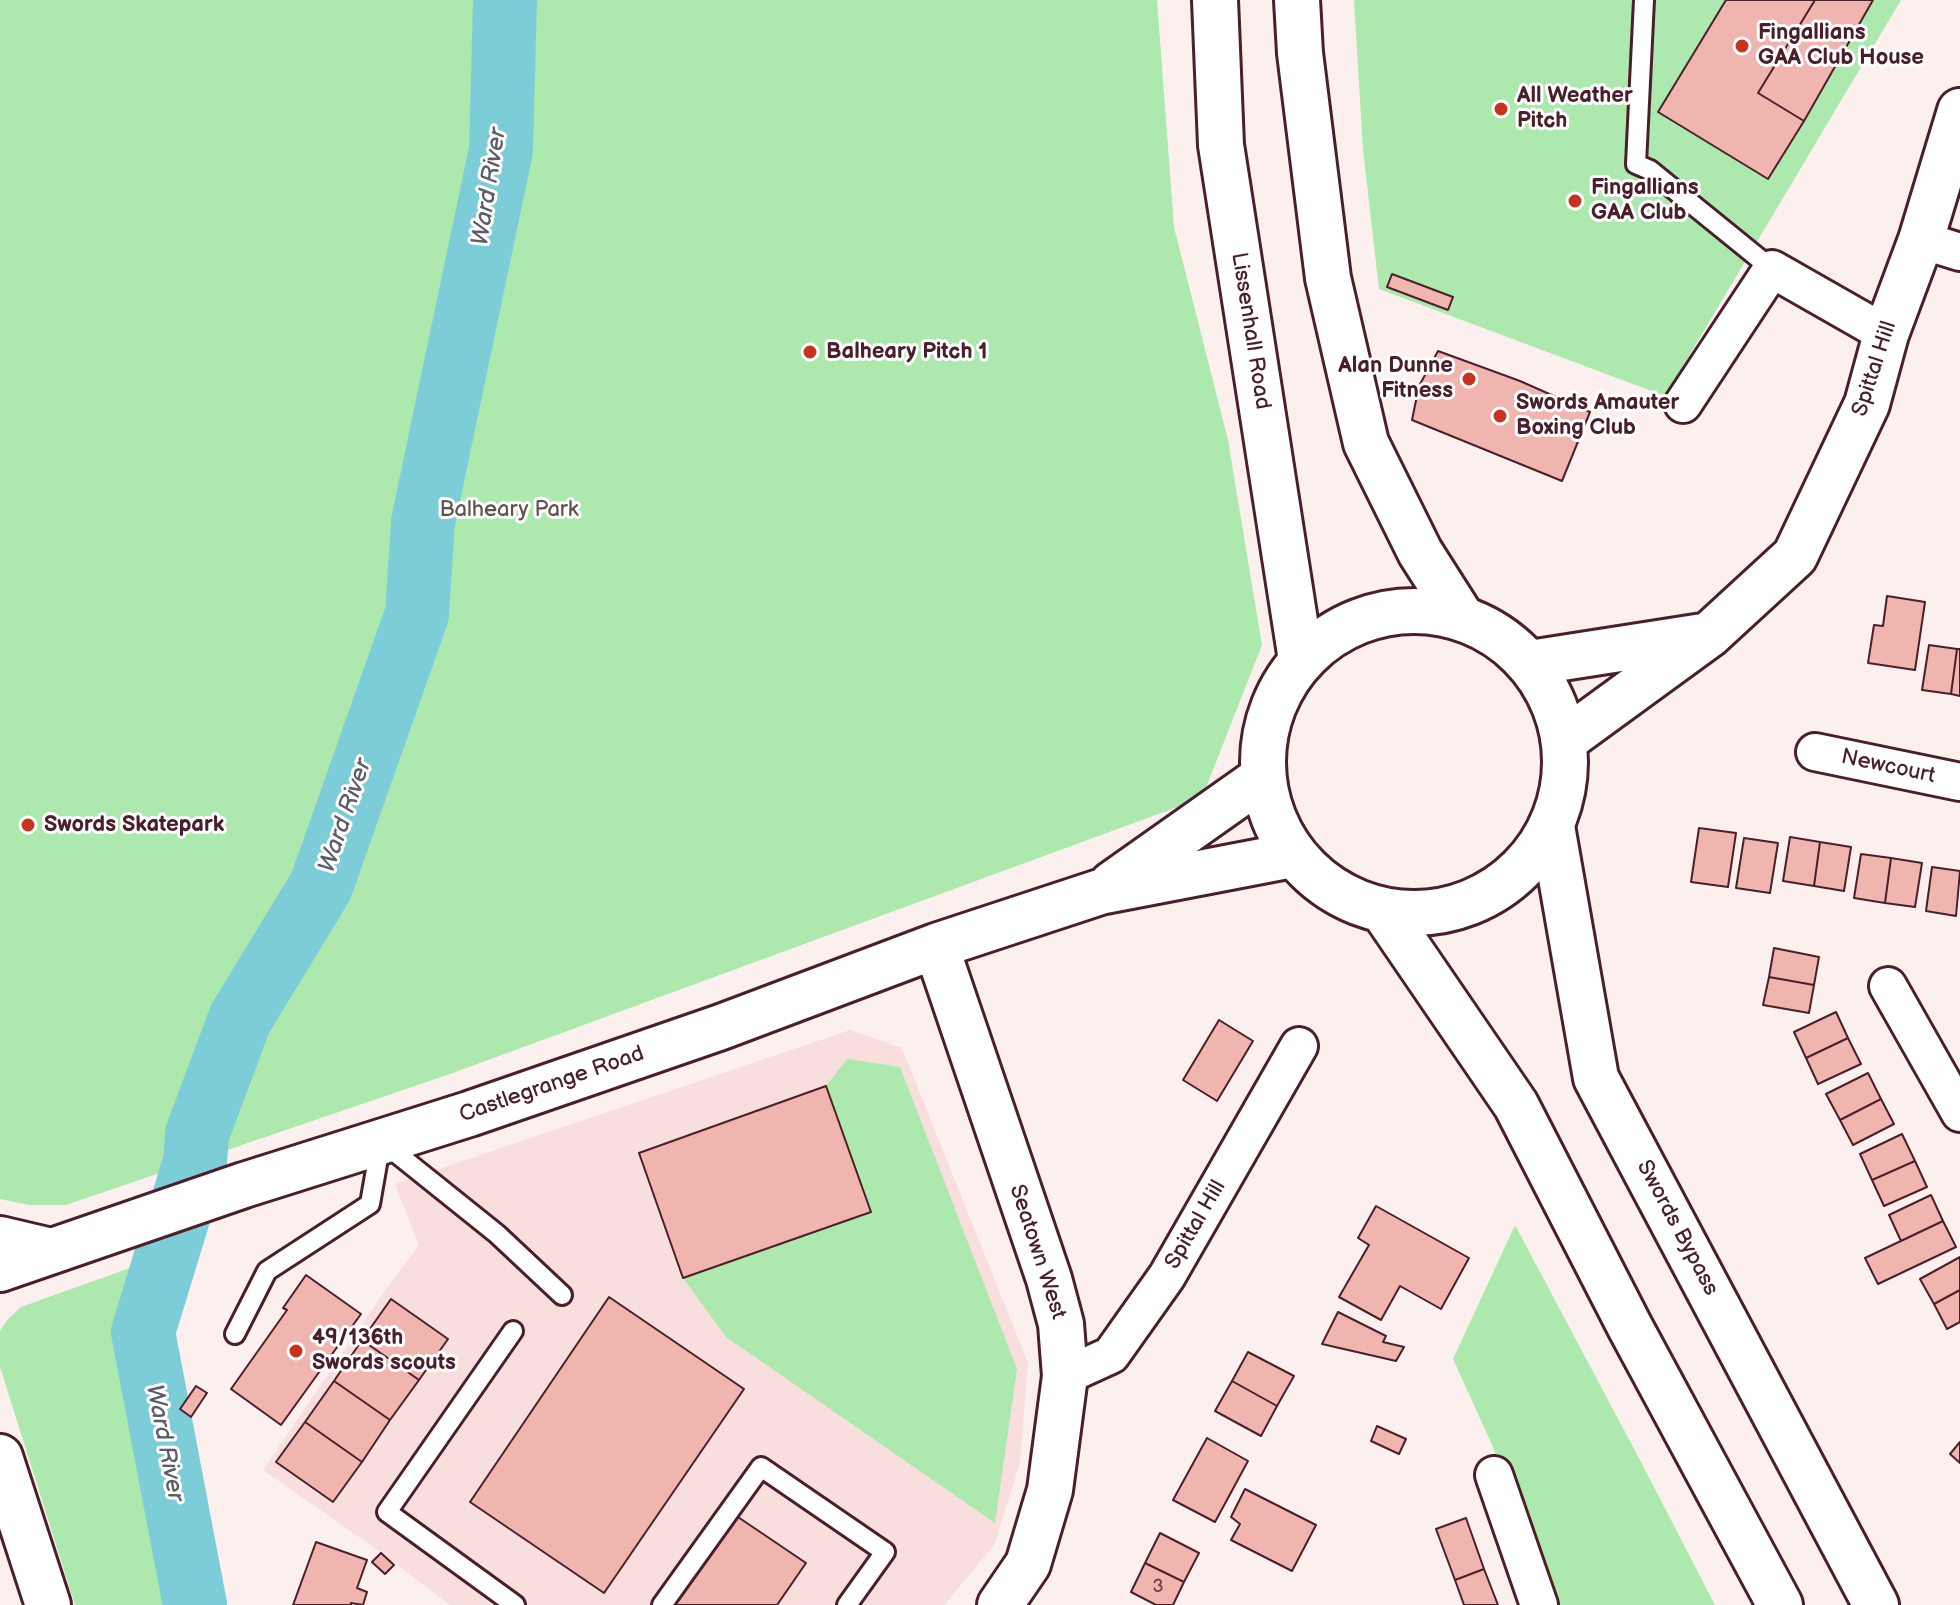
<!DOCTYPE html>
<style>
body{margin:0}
canvas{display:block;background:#fcf0ef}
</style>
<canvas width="1960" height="1605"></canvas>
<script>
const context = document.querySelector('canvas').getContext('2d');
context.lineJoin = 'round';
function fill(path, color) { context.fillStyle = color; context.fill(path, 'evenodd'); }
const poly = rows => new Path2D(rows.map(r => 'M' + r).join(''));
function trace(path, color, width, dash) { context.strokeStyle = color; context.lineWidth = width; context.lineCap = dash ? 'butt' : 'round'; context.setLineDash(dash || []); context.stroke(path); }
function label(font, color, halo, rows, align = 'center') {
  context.font = font + ' "Balsamiq Sans",sans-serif'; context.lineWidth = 6; context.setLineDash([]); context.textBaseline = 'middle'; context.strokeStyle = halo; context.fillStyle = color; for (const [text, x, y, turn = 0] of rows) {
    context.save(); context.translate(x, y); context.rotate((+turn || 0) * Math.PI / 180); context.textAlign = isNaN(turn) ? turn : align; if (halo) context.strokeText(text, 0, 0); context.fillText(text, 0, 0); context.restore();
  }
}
fill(poly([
 [850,1030,902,1048,1028,1363,1020,1463,994,1545,944,1605,450,1605,369,1544,263,1470,384,1292,419,1245,395,1184]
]), '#f8dedc');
fill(poly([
 [0,0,1157,0,1174,227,1228,440,1262,645,1202,798,450,1074,66,1205,29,1205,0,1199],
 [1354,0,1901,0,1665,396,1379,289,1363,150],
 [847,1059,900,1067,1017,1369,995,1523,726,1337,683,1278,870,1212,826,1086],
 [1515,1225,1641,1462,1715,1605,1548,1605,1493,1447,1453,1359],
 [194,1245,158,1334,167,1406,192,1420,196,1519,210,1605,75,1605,0,1367,0,1331,8,1319,21,1307]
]), '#ade9af');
trace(poly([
 [195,1605,143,1332,195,1162,197,1134,240,1019,321,886,417,614,423,522,501,150,505,0]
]), '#7dcdd9', 64);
const building = poly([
 [1726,0,1815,0,1758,93,1804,121,1768,179,1658,112,1726,0],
 [1815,0,1873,0,1804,121,1758,93,1815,0],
 [1392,274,1453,297,1448,310,1387,287,1392,274],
 [1438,351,1520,381,1590,412,1562,481,1412,420,1419,386,1438,351],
 [1887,596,1925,602,1915,670,1868,663,1874,625,1883,626,1887,596],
 [1929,645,1957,649,1951,694,1922,690,1929,645],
 [1957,649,1960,649,1960,696,1951,694,1957,649],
 [1699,828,1736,833,1728,887,1691,882,1699,828],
 [1790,837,1820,842,1814,886,1783,881,1790,837],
 [1744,838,1778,843,1770,893,1736,888,1744,838],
 [1820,842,1851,847,1844,891,1814,886,1820,842],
 [1861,854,1891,858,1885,903,1854,898,1861,854],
 [1891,858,1922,863,1915,907,1885,903,1891,858],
 [1932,867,1960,871,1956,916,1926,911,1932,867],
 [1774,948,1819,957,1814,985,1769,977,1774,948],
 [1769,977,1814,985,1809,1013,1763,1005,1769,977],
 [1836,1012,1848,1038,1806,1058,1794,1032,1836,1012],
 [1219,1020,1253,1041,1217,1101,1183,1080,1219,1020],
 [1848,1038,1861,1064,1818,1084,1806,1058,1848,1038],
 [1868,1073,1881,1099,1840,1120,1826,1094,1868,1073],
 [826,1086,871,1212,683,1278,639,1153,826,1086],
 [1881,1099,1894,1124,1853,1145,1840,1120,1881,1099],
 [1902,1134,1915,1161,1872,1180,1860,1154,1902,1134],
 [1915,1161,1927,1187,1884,1206,1872,1180,1915,1161],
 [1931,1195,1943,1221,1901,1241,1889,1215,1931,1195],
 [1376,1206,1469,1258,1441,1309,1400,1286,1381,1320,1339,1297,1369,1245,1358,1238,1376,1206],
 [1943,1221,1956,1247,1878,1284,1865,1258,1943,1221],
 [1960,1257,1960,1290,1934,1304,1920,1279,1960,1257],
 [306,1275,361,1314,281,1425,231,1389,287,1310,283,1308,306,1275],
 [1960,1290,1960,1322,1947,1329,1934,1304,1960,1290],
 [609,1297,744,1389,604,1593,470,1502,609,1297],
 [391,1299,448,1339,419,1380,362,1340,391,1299],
 [1338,1312,1386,1336,1383,1342,1404,1347,1396,1361,1322,1344,1338,1312],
 [362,1340,419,1380,390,1420,334,1381,362,1340],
 [1248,1352,1294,1376,1277,1406,1232,1381,1248,1352],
 [334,1381,390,1420,362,1462,305,1422,334,1381],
 [1232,1381,1277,1406,1261,1436,1215,1411,1232,1381],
 [196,1386,207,1393,191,1417,180,1409,196,1386],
 [305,1422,362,1462,333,1502,276,1462,305,1422],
 [1377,1426,1406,1439,1399,1454,1371,1441,1377,1426],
 [1207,1438,1248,1461,1215,1522,1173,1500,1207,1438],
 [1960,1442,1960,1463,1950,1454,1960,1442],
 [1245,1489,1316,1525,1292,1571,1231,1540,1240,1524,1231,1517,1245,1489],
 [735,1515,806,1563,777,1605,673,1605,735,1515],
 [1466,1518,1484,1569,1455,1580,1436,1529,1466,1518],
 [1160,1533,1199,1553,1184,1582,1145,1563,1160,1533],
 [316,1542,367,1560,357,1588,367,1592,363,1605,351,1603,351,1605,293,1605,316,1542],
 [381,1553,394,1565,385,1574,372,1562,381,1553],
 [1145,1563,1184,1582,1173,1605,1156,1605,1131,1592,1145,1563],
 [1484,1569,1498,1605,1464,1605,1455,1580,1484,1569]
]);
fill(building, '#f0b5af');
trace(building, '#4a1f2b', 2);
const service = poly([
 [1644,0,1636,164,1650,170,1772,269],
 [513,1331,387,1512,515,1605],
 [235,1334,267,1271,370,1204,381,1141,497,1234,562,1295],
 [662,1605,761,1467,885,1552,847,1605]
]);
const minor = poly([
 [1921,240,1960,252],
 [1683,404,1772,269,1886,334],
 [1815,752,1960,782],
 [1888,986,1960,1113],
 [1065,1376,1111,1355,1167,1276,1299,1046],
 [1494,1475,1539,1605]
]);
const tertiary = poly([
 [1530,663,1703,636],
 [1565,740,1709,635,1795,556,1867,404,1886,334,1921,240,1960,111],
 [0,1239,51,1251]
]);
const secondary = poly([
 [1215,0,1221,145,1301,660],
 [1297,0,1300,53,1328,278,1366,443,1420,552,1462,618],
 '1263 762a151 151 0 1 1 302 0a151 151 0 1 1-302 0Z',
 [1552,826,1596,1078,1876,1605],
 [1112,884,1262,778],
 [1384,912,1516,1105,1630,1327,1780,1605],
 [936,946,1049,1279,1061,1324,1065,1376,1050,1490,1028,1564,1000,1605],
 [0,1269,244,1185,469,1114,721,1027,936,946,1100,892,1293,855],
 [0,1457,48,1605]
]);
trace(service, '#4a1f2b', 24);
trace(minor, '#4a1f2b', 42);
trace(tertiary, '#4a1f2b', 50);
trace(secondary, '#4a1f2b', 50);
trace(service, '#fff', 18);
trace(minor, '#fff', 36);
trace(tertiary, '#fff', 44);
trace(secondary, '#fff', 44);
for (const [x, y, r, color] of [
 [1742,46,8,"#c8321e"],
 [1501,109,8,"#c8321e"],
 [1575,201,8,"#c8321e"],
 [810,352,8,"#c8321e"],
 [1469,379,8,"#c8321e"],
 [1500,416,8,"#c8321e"],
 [28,825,8,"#c8321e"],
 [296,1351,8,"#c8321e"]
]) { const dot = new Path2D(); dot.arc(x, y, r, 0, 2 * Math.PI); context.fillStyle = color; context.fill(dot); trace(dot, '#fff', 3); }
label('18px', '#74444c', null, [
 ["3",1158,1587]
]);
label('bold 22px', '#4a1f2b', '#fff', [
 ["Fingallians",1758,33],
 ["GAA Club House",1758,58],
 ["All Weather",1517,96],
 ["Pitch",1517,121],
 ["Fingallians",1591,188],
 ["GAA Club",1591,213],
 ["Balheary Pitch 1",826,352],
 ["Alan Dunne",1453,366,"right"],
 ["Fitness",1453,391,"right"],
 ["Swords Amauter",1516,403],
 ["Boxing Club",1516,428],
 ["Swords Skatepark",44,825],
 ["49/136th",312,1338],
 ["Swords scouts",312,1363]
], 'left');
label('22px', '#4a1f2b', '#fff', [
 ["Lissenhall Road",1250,331,81],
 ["Spittal Hill",1875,369,-72],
 ["Newcourt",1888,767,12],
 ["Castlegrange Road",552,1085,-19],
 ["Spittal Hill",1196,1225,-60],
 ["Swords Bypass",1677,1228,62],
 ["Seatown West",1037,1252,72]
]);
label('22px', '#63524c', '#fff', [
 ["Balheary Park",509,510]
]);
label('italic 24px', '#5c5c68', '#fff', [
 ["Ward River",490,187,-81],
 ["Ward River",346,816,-71],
 ["Ward River",164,1443,79]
]);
</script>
